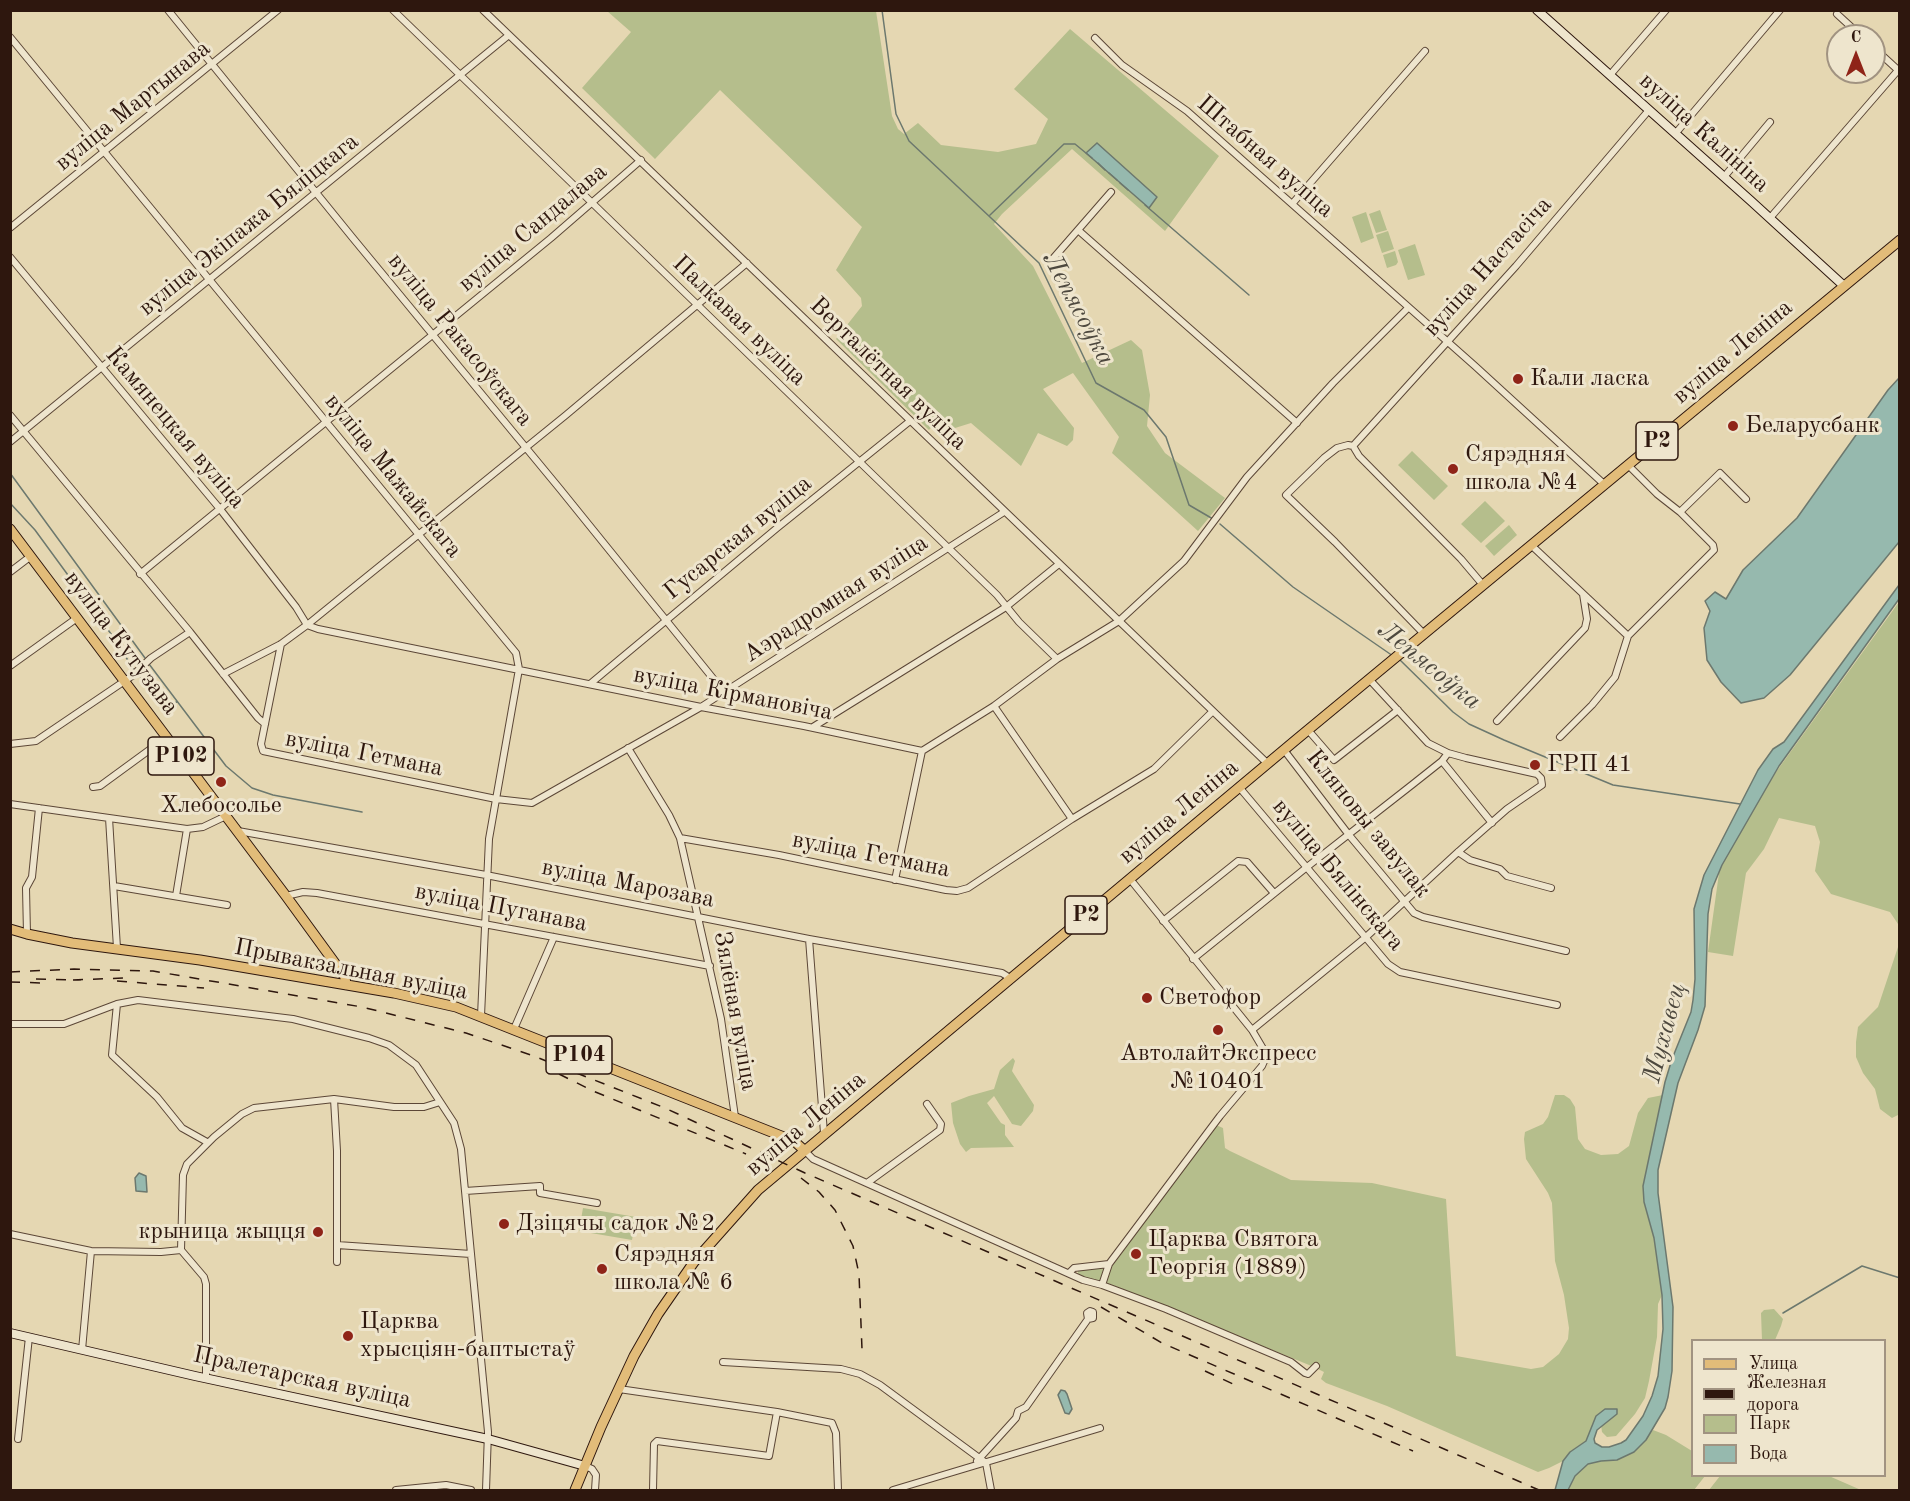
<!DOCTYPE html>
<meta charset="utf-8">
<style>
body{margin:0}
#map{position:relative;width:1910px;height:1501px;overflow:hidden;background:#e5d7b2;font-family:"Old Standard TT",serif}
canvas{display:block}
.frame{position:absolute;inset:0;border:12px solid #2e170e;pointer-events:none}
.legend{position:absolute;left:1691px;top:1339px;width:195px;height:138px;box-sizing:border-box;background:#eee5cd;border:2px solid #a19381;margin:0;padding:8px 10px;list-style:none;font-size:18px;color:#2e170e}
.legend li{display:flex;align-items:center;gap:12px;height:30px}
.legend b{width:30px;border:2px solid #a19381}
.north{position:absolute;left:1826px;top:24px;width:60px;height:60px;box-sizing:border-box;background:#eee5cd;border:2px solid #a19381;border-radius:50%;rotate:0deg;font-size:16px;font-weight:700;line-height:24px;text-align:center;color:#2e170e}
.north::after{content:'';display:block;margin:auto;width:21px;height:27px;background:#8f2418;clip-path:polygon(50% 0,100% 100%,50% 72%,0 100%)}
</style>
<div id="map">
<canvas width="1910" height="1501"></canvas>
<div class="frame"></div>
<ul class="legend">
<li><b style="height:8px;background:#e2bc79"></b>Улица</li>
<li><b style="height:8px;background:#2e170e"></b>Железная дорога</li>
<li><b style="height:16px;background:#b5be8c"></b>Парк</li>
<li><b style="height:16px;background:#96b9ae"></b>Вода</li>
</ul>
<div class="north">С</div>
</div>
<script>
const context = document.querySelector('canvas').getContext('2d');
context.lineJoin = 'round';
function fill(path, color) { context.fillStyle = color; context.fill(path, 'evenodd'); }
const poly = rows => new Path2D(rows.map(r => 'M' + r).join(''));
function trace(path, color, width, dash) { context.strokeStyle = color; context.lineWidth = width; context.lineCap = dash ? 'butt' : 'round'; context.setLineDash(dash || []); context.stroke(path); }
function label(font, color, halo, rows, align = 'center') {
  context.font = font + ' "Old Standard TT",serif'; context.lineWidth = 6; context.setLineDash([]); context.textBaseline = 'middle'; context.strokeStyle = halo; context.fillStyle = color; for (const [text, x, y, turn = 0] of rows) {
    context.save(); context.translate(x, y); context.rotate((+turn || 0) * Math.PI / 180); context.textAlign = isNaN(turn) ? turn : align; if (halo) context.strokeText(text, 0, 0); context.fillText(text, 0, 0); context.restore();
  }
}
fill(poly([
 [607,11,876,11,892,116,898,129,904,134,918,123,941,145,998,152,1036,144,1048,119,1014,89,1070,29,1219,156,1165,231,1072,149,1002,214,994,224,1033,266,1082,363,1131,340,1142,350,1150,395,1147,426,1165,453,1225,498,1198,531,1112,453,1119,437,1073,373,1043,389,1074,428,1073,440,1067,446,1038,433,1021,466,971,423,955,428,937,421,929,430,836,339,862,306,861,298,836,270,862,227,720,90,655,159,582,88,631,32],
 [1380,210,1387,230,1376,233,1369,214],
 [1366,212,1374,238,1361,243,1352,217],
 [1388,231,1394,249,1382,253,1376,235],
 [1415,244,1425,275,1408,280,1398,250],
 [1395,251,1398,262,1396,265,1387,268,1383,255],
 [1412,451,1448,486,1434,500,1398,465],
 [1485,501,1505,521,1481,543,1461,524],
 [1509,525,1517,535,1494,556,1485,546],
 [1899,602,1899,937,1898,924,1890,912,1831,894,1815,871,1820,842,1815,826,1779,818,1764,849,1746,873,1733,956,1708,952,1720,866,1776,772],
 [1899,944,1900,1114,1892,1118,1880,1109,1875,1089,1863,1073,1856,1057,1856,1042,1858,1027,1878,1007],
 [1013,1058,1015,1061,1012,1071,1034,1105,1033,1111,1021,1126,1012,1124,994,1096,987,1103,1001,1123,1005,1125,1005,1135,1014,1147,971,1148,966,1152,960,1144,953,1123,951,1103,969,1096,994,1089,1000,1070],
 [1555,1095,1564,1095,1570,1099,1575,1107,1578,1139,1585,1149,1601,1155,1618,1154,1629,1146,1638,1113,1648,1098,1663,1095,1643,1186,1644,1202,1654,1238,1662,1295,1658,1304,1657,1337,1649,1381,1645,1398,1635,1414,1616,1436,1607,1437,1602,1432,1601,1425,1617,1411,1590,1433,1586,1441,1570,1452,1563,1461,1549,1468,1538,1472,1387,1406,1326,1383,1321,1379,1324,1372,1314,1367,1105,1282,1107,1273,1216,1125,1223,1128,1225,1148,1230,1151,1291,1180,1372,1183,1446,1199,1456,1356,1531,1369,1543,1367,1559,1354,1568,1339,1569,1328,1564,1295,1555,1261,1552,1203,1548,1193,1526,1159,1524,1139,1525,1132,1543,1124,1548,1117],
 [583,1208,636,1217,632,1240,579,1231],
 [1102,1265,1104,1272,1102,1280,1098,1283,1078,1275,1078,1270],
 [1774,1309,1783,1319,1781,1326,1775,1340,1762,1340,1761,1313,1764,1310],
 [1653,1430,1666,1435,1692,1451,1692,1476,1705,1476,1694,1490,1568,1490,1575,1476,1588,1464,1634,1452],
 [1720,1476,1829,1476,1861,1490,1709,1490]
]), '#b5be8c');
const water = poly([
 [1097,143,1157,197,1149,208,1086,153,1097,143],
 [1899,378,1899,542,1790,675,1764,698,1741,703,1721,682,1707,660,1704,628,1710,611,1705,601,1715,592,1726,599,1743,570,1797,518,1888,390,1899,378],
 [1899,585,1899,599,1779,766,1722,865,1712,889,1708,914,1705,1006,1698,1030,1678,1083,1658,1170,1658,1193,1673,1307,1672,1371,1668,1397,1665,1408,1646,1440,1634,1452,1617,1460,1601,1461,1588,1464,1575,1476,1568,1490,1555,1490,1563,1461,1570,1452,1586,1441,1596,1416,1605,1409,1617,1409,1617,1414,1597,1430,1594,1439,1595,1443,1602,1447,1609,1447,1621,1443,1626,1440,1643,1416,1652,1396,1658,1376,1663,1329,1662,1295,1654,1238,1644,1202,1643,1186,1665,1082,1672,1059,1691,1012,1693,1000,1695,979,1694,909,1704,875,1758,770,1773,749,1784,742,1899,585],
 [139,1173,146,1176,147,1192,136,1191,135,1178,139,1173],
 [1061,1390,1065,1391,1067,1394,1072,1409,1069,1414,1065,1413,1058,1395,1061,1390]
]);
fill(water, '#96b9ae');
trace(water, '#6c786e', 1.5);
trace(poly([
 [882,10,896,114,909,141,1039,263,1096,383,1144,410,1166,437,1189,505,1213,519],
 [1098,163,1105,170],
 [1109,173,1117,180],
 [1120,183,1128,190],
 [1145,205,1249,295],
 [990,215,1064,144,1075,144,1092,158],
 [10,473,145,658],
 [10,503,35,530,114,638,134,670],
 [1220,524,1293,587,1393,656],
 [1400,660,1453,712,1469,724,1504,740,1613,785,1740,804],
 [149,664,226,766,252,788,273,795,362,812],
 [139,675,162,705,177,702],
 [1783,1313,1862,1266,1900,1278]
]), '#6c786e', 1.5);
const street = poly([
 [168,10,352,237,560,489,724,692],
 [393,10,997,595,1019,622,1057,659],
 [483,10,1268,764],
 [1837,14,1861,36],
 [10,37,516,653,519,669,489,839,481,1016],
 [1095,38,1122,65,1187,111,1475,366,1605,485],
 [1874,48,1898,70],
 [1610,75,1666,10],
 [1675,134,1780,10],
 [1724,177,1770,122],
 [1292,204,1425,51],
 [1770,218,1900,68],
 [10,228,278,10],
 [1078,230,1297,423],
 [10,257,220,509,296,607,307,625,318,629,701,707,804,726,922,751,994,706,1057,659,1119,621,1184,561,1247,477,1333,383,1408,308],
 [1050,262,1111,192],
 [10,415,190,632,258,718,265,724],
 [10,442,509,35],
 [1353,446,1516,266,1649,110],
 [1680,512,1720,473,1746,499],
 [1531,545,1628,636],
 [10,572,31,556],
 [140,574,551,238,641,160],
 [1424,634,1335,542,1286,495,1324,458,1337,448,1348,445,1353,446,1359,456,1461,559,1483,585],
 [281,644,261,744,263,751,496,799,532,803,701,707,1004,512],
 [10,666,77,618],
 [223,674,281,644,307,625,566,415,747,263],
 [590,684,777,528,910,421],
 [1497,721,1585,628,1587,619,1583,594],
 [813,727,1006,607,1059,564],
 [1308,730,1334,760,1398,710],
 [1560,737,1592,705,1615,677,1628,636,1714,550,1713,545,1680,512,1657,494,1628,465],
 [10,744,36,741,132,676,151,658,190,632],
 [628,748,669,815,680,838,721,1019,735,1117],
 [1284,750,1349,835,1414,913,1423,917,1566,951],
 [1442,761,1492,823],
 [93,787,100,786,167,737],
 [1239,787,1388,964,1400,972,1557,1005],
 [10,804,187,829,203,827,226,816],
 [109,818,117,948],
 [1072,819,1154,769,1213,711],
 [238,831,486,875,809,939,1002,973,1010,978],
 [680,838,779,855,946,890,957,891,968,888,1072,819,994,706],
 [1458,852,1470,860,1500,869,1507,876,1551,888],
 [895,880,922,751],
 [114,886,227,905],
 [176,896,187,829],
 [286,896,303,892,317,893,710,966],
 [1163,921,1238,861,1247,862,1274,893],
 [27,934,26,888,32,877,39,808],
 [809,939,824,1133],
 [1193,959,1307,867,1413,784,1442,761,1448,753],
 [117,1004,112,1055,157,1097,182,1128,207,1142],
 [10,1024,64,1024,117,1004,138,1000,293,1019,369,1038,389,1045,416,1065,454,1123,461,1149,488,1432,486,1490],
 [514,1029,554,937],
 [1252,1030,1366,937,1458,852,1507,809,1542,785,1541,778,1537,774,1466,758,1448,753,1428,743,1369,679],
 [334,1099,337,1151,337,1262],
 [804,1150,813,1159,1083,1280,1102,1285],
 [867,1183,940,1130,941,1124,927,1104],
 [465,1191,540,1186,540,1193,597,1203],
 [10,1234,91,1251,161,1252,181,1250],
 [337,1245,471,1254],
 [1109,1264,1102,1285,1166,1309,1291,1362,1305,1373,1308,1374,1316,1366],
 [1069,1273,1074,1268,1109,1264,1220,1116,1262,1066,1266,1057,1265,1052,1252,1030,1130,879],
 [82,1350,91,1251],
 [723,1362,841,1369,860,1374,880,1385,986,1463,991,1490],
 [206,1378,206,1284,204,1277,181,1250,183,1175,187,1164,214,1137,242,1114,254,1108,334,1099,394,1107,424,1107,440,1102],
 [619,1389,777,1412,832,1423,836,1433,838,1490],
 [18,1439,29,1337],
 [977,1461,1016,1418,1018,1411,1026,1407,1076,1336,1088,1319,1087,1313,1090,1311,1093,1312,1093,1318,1088,1319],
 [585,1466,592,1469,596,1475,595,1490],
 [396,1490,446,1485,471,1490],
 [653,1490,654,1444,657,1441,769,1456,777,1412],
 [893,1490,1100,1428]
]);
const secondary = poly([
 [1537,10,1751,201,1844,286],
 [10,1333,195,1376,488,1439,585,1466]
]);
const primary = poly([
 [10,529,286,896,345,977,346,985],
 [10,929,27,934,72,943,200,960,394,993,456,1007,794,1141,804,1150],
 [575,1490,601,1427,634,1356,658,1314,694,1262,758,1190,1297,739,1900,240]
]);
trace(street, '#5c4737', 8);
trace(secondary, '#2e170e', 10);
trace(primary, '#2e170e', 11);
trace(street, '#eee5cd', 6);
trace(secondary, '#eee5cd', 8);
trace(primary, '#e2bc79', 9);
trace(poly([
 [10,972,74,969,153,971,362,1007,466,1033,531,1055,665,1108,805,1173,1539,1490],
 [36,979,81,980],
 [73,980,124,978],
 [117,981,204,988],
 [10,982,44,983],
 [559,1074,593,1091,746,1154],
 [801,1178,819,1192,835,1210,853,1246,859,1274,862,1349],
 [1101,1307,1162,1343,1413,1451],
 [1205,1371,1233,1384]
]), '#2e170e', 1.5, [10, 10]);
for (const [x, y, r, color] of [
 [1518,379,6,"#8f2418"],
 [1733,426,6,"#8f2418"],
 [1453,469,6,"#8f2418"],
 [1535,765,6,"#8f2418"],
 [221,782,6,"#8f2418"],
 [1147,998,6,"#8f2418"],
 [1218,1030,6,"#8f2418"],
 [504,1224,6,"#8f2418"],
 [318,1232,6,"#8f2418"],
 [1136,1254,6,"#8f2418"],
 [602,1269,6,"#8f2418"],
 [348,1336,6,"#8f2418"]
]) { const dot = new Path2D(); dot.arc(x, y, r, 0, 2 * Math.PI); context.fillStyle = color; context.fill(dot); trace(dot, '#eee5cd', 2); }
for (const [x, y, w] of [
 [1657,441,42],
 [181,756,66],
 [1086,915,42],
 [579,1055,66]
]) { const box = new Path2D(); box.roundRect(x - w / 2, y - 19, w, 38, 4.5); context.fillStyle = '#eee5cd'; context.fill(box); trace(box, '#2e170e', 1.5); }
label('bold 22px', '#2e170e', null, [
 ["Р2",1657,441],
 ["Р102",181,756],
 ["Р2",1086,915],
 ["Р104",579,1055]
]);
label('24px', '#2e170e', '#eee5cd', [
 ["вуліца Мартынава",133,106,-39],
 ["вуліца Калініна",1704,133,42],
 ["Штабная вуліца",1265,157,41],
 ["вуліца Экіпажа Бяліцкага",249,225,-39],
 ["вуліца Сандалава",533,228,-40],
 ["вуліца Настасіча",1488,267,-48],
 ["Палкавая вуліца",739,321,44],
 ["вуліца Ракасоўскага",460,340,51],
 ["вуліца Леніна",1733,352,-40],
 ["Верталётная вуліца",888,374,44],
 ["Камянецкая вуліца",175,428,50],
 ["вуліца Мажайскага",393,476,51],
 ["Гусарская вуліца",738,538,-39],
 ["Аэрадромная вуліца",836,599,-33],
 ["вуліца Кутузава",121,643,53],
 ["вуліца Кірмановіча",733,694,11],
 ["вуліца Гетмана",364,754,11],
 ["вуліца Леніна",1179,812,-40],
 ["Кляновы завулак",1368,824,51],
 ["вуліца Гетмана",871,855,11],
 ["вуліца Бялінскага",1338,875,50],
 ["вуліца Марозава",628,884,11],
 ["вуліца Пуганава",501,908,11],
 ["Прывакзальная вуліца",351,970,11],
 ["Зялёная вуліца",735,1011,80],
 ["вуліца Леніна",806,1124,-40],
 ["Пралетарская вуліца",302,1378,12]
]);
label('24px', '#2e170e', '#eee5cd', [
 ["Кали ласка",1530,379],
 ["Беларусбанк",1745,426],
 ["Сярэдняя",1465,455],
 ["школа №4",1465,483],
 ["ГРП 41",1547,765],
 ["Хлебосолье",221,806,"center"],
 ["Светофор",1159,998],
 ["АвтолайтЭкспресс",1218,1054,"center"],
 ["№10401",1218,1082,"center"],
 ["Дзіцячы садок №2",516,1224],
 ["крыница жыцця",306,1232,"right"],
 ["Царква Святога",1148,1240],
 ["Георгія (1889)",1148,1268],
 ["Сярэдняя",614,1255],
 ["школа № 6",614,1283],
 ["Царква",360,1322],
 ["хрысціян-баптыстаў",360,1350]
], 'left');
label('italic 26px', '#4d483e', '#eee5cd', [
 ["Лепясоўка",1078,309,62],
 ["Лепясоўка",1429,666,39],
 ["Мухавец",1665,1033,-75]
]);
</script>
